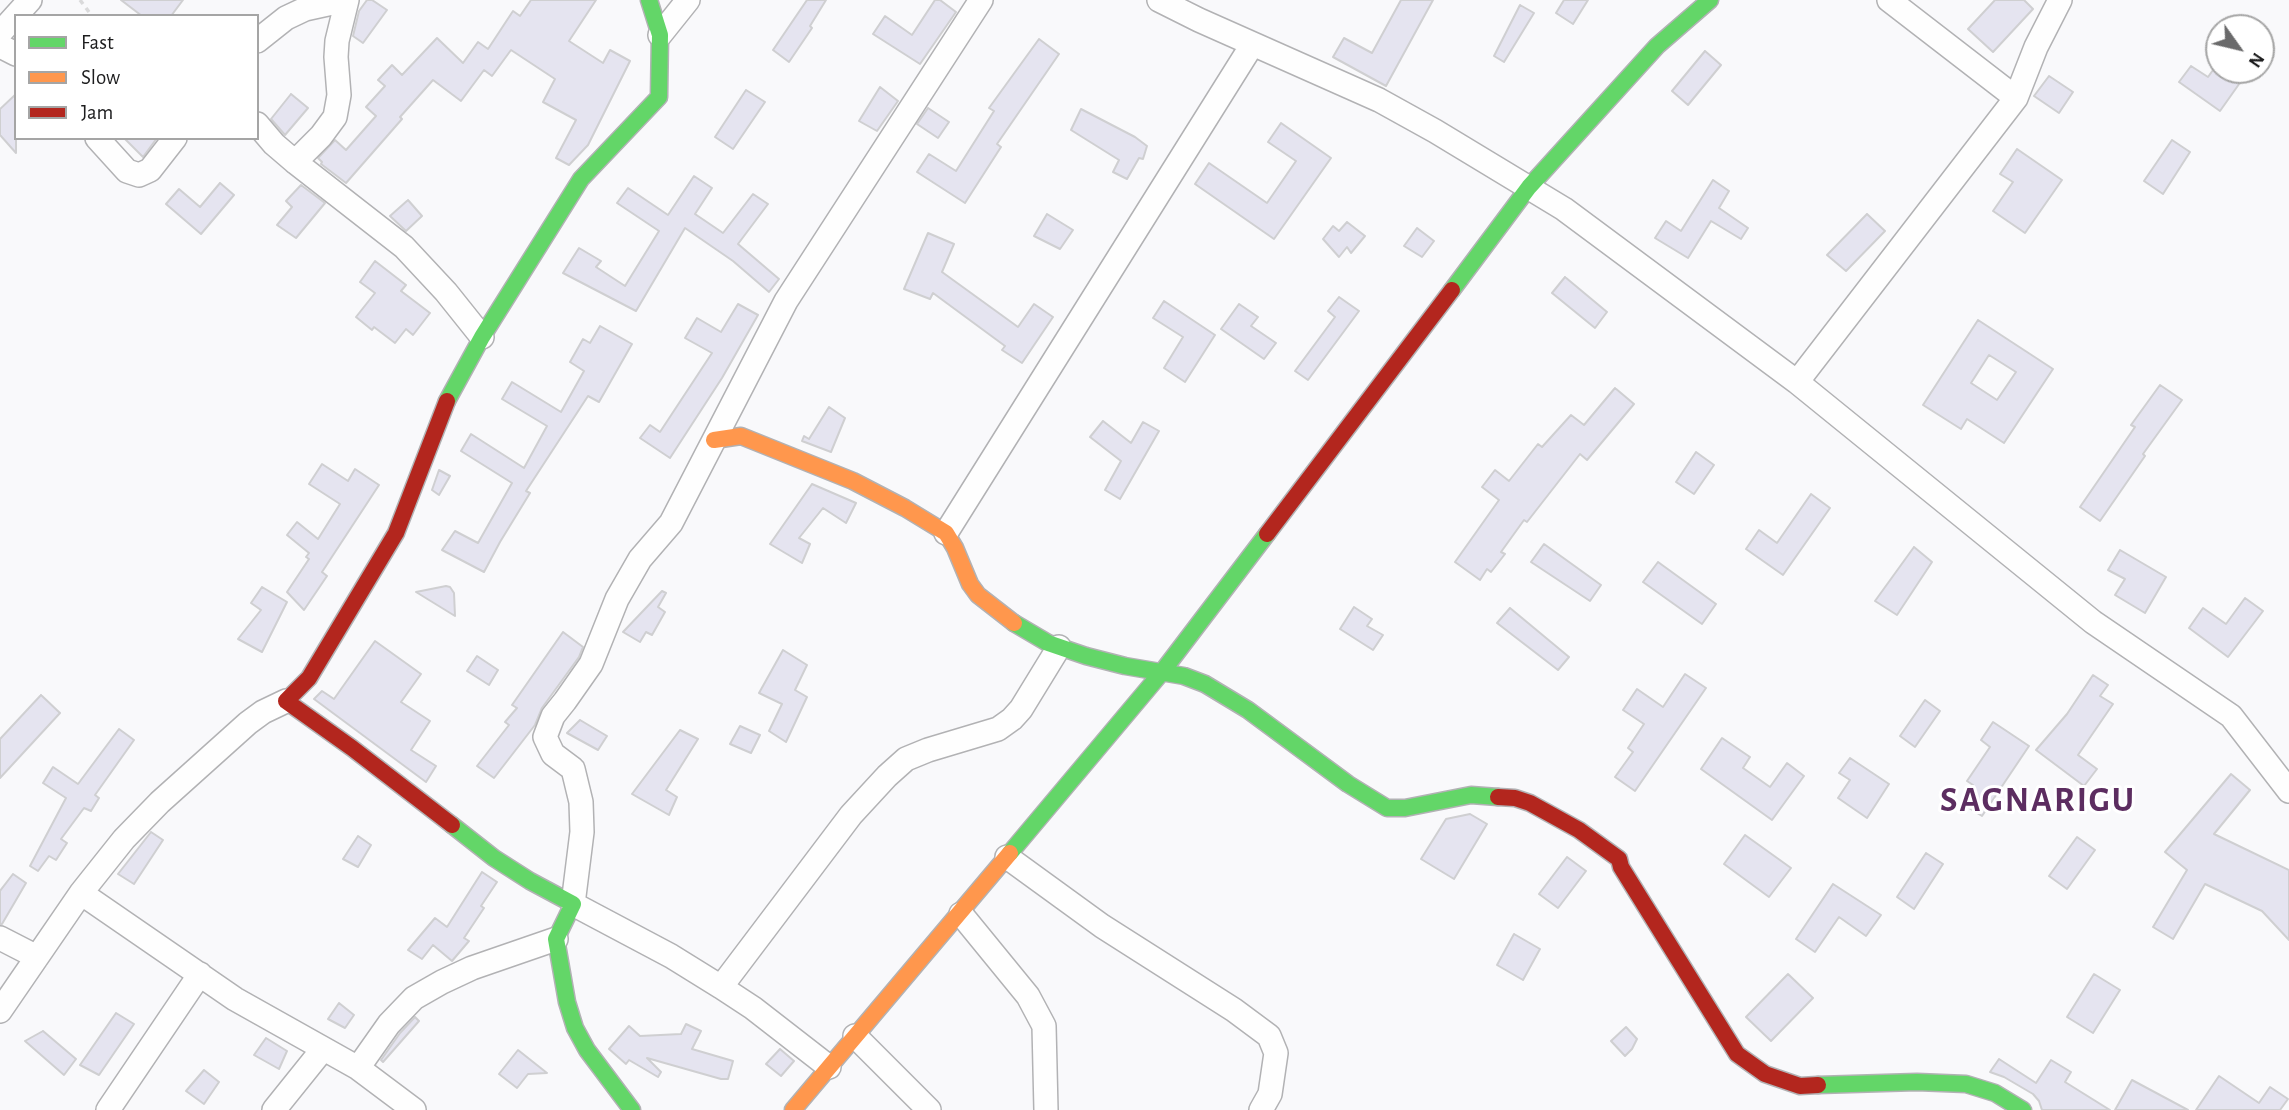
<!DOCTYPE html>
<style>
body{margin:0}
#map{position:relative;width:2289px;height:1110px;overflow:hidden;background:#f9f9fb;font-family:"Alegreya Sans",sans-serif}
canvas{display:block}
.legend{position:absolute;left:14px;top:14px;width:245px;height:126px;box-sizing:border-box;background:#fff;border:2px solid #a5a5a5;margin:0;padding:9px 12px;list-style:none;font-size:21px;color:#1d1d1e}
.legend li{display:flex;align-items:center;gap:14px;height:35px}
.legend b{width:35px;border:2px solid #a5a5a5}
.north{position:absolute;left:2205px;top:14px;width:70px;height:70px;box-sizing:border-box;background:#fff;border:2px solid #a5a5a5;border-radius:50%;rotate:124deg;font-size:19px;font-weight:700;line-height:28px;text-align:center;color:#1d1d1e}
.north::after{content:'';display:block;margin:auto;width:24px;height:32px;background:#6a6a6b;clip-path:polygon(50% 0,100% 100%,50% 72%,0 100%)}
</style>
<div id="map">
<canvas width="2289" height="1110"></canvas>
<ul class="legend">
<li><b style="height:9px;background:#63d668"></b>Fast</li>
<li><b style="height:9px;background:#ff974d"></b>Slow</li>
<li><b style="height:9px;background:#b3261e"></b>Jam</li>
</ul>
<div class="north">N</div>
</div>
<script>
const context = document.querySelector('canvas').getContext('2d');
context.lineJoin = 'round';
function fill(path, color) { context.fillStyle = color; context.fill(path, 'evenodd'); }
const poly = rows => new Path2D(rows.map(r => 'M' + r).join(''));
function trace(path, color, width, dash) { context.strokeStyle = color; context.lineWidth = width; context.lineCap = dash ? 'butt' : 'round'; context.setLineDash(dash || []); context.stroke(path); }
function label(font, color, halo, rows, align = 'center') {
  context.font = font + ' "Alegreya Sans",sans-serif'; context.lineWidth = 6; context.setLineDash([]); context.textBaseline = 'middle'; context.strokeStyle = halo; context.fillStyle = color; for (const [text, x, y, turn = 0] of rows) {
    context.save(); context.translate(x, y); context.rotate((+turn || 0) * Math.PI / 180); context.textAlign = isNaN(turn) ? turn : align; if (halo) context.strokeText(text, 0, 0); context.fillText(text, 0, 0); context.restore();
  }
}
const building = poly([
 [121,0,183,0,171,16,142,16,121,0],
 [367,0,372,0,387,10,363,43,353,36,359,11,367,0],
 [531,0,596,0,569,41,603,63,610,50,630,61,588,145,569,165,556,158,576,120,543,102,555,79,511,50,492,76,484,70,461,101,433,80,400,117,402,119,346,183,321,164,322,162,318,158,335,140,346,150,376,116,366,107,385,86,378,80,392,65,402,75,437,38,463,63,478,42,488,49,513,11,520,16,531,0],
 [807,0,826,0,810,26,812,28,789,62,773,50,807,0],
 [935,0,940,0,956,12,920,64,873,34,885,16,912,35,935,0],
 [1401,0,1433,0,1386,86,1333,57,1344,38,1372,53,1401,0],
 [1564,0,1588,0,1573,24,1556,13,1564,0],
 [1995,0,2024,0,2033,9,1993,52,1968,29,1995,0],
 [1520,5,1534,13,1504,62,1494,56,1520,5],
 [1039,39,1059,54,997,144,1001,147,965,203,917,172,929,154,956,171,994,111,989,108,1039,39],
 [1705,51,1721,65,1688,105,1672,91,1705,51],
 [2191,66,2208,77,2213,70,2249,70,2220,111,2179,82,2191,66],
 [2049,76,2073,92,2059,113,2034,96,2049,76],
 [880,87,898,101,877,131,859,121,880,87],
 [746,90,765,102,733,149,715,137,746,90],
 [16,94,16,153,0,135,0,109,16,94],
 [291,94,308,108,285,135,271,119,291,94],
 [928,108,949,122,938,138,917,124,928,108],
 [1081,109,1135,137,1147,146,1143,159,1139,158,1127,179,1113,172,1119,160,1071,130,1081,109],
 [1281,123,1331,158,1274,239,1195,184,1209,163,1267,203,1296,161,1268,142,1281,123],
 [124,138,157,138,143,157,124,138],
 [2172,140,2190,152,2163,194,2144,181,2172,140],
 [2017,149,2062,180,2025,233,1993,211,2013,182,2000,174,2017,149],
 [694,176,712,188,695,214,723,233,753,194,768,204,738,244,779,279,769,292,733,261,685,228,636,311,563,273,579,248,601,261,596,267,625,286,659,231,617,203,628,188,668,215,694,176],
 [1713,180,1729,191,1719,208,1748,228,1741,239,1711,221,1688,258,1655,238,1666,221,1681,231,1713,180],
 [220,183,234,195,201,234,166,204,179,189,200,207,220,183],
 [301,185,325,203,296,238,277,225,292,207,286,201,301,185],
 [408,200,422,216,406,231,390,216,408,200],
 [1047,214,1073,230,1060,249,1034,236,1047,214],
 [1867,214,1885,231,1846,271,1827,255,1867,214],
 [1347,222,1365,236,1351,253,1347,247,1339,257,1323,239,1333,226,1339,231,1347,222],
 [1417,228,1434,241,1422,257,1404,246,1417,228],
 [928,233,954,244,942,272,1018,327,1034,304,1053,317,1022,363,1002,350,1005,346,933,293,930,299,904,289,928,233],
 [375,261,406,285,401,291,430,313,413,335,406,329,395,343,374,327,372,330,356,317,375,293,360,282,375,261],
 [1565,277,1607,312,1595,328,1552,293,1565,277],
 [1339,297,1359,311,1308,380,1295,371,1335,317,1328,311,1339,297],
 [1164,301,1215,335,1185,382,1164,368,1183,337,1153,318,1164,301],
 [738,304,758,315,722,378,670,458,640,438,650,425,660,432,712,353,685,338,697,318,721,332,738,304],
 [1239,304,1258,317,1251,326,1276,343,1264,359,1221,329,1239,304],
 [1978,320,2053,369,2004,443,1967,419,1961,429,1923,405,1978,320],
 [1989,355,2016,372,1997,400,1971,383,1989,355],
 [600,326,632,344,599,402,588,396,526,491,530,493,500,542,484,572,442,550,455,531,478,543,512,483,461,451,471,434,524,468,547,426,502,399,512,382,561,412,584,371,570,362,583,339,590,343,600,326],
 [2160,385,2182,400,2143,454,2145,456,2100,521,2080,507,2135,427,2131,425,2160,385],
 [1615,388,1634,404,1587,460,1580,454,1527,522,1524,520,1501,552,1505,554,1491,572,1487,569,1480,580,1455,562,1499,500,1482,487,1495,470,1509,481,1538,444,1542,447,1571,415,1584,425,1615,388],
 [829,407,845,418,831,452,802,441,804,436,809,439,829,407],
 [1103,421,1131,443,1143,422,1159,431,1120,499,1105,490,1121,461,1090,437,1103,421],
 [1696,452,1714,465,1694,494,1676,482,1696,452],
 [322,464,348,481,355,469,379,485,322,572,327,576,304,610,287,592,309,559,306,557,309,553,287,535,297,522,318,539,340,504,309,484,322,464],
 [439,470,450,476,439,495,432,490,439,470],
 [812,484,856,503,846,523,823,508,799,538,810,544,802,563,770,544,812,484],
 [1811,494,1830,508,1783,575,1746,549,1759,530,1777,543,1811,494],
 [1544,544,1601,585,1590,601,1531,562,1544,544],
 [1914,547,1932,562,1897,615,1875,601,1914,547],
 [2120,550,2166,577,2145,613,2115,595,2125,579,2108,570,2120,550],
 [1658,562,1716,604,1702,624,1643,582,1658,562],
 [446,586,450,587,454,593,455,616,416,592,446,586],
 [262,587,287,602,262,652,238,639,261,610,251,603,262,587],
 [662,591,666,593,658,607,665,612,652,635,646,632,640,642,623,632,662,591],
 [2245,598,2263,611,2228,657,2189,628,2203,608,2226,624,2245,598],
 [1354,607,1372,619,1367,626,1383,635,1373,650,1340,629,1354,607],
 [1510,608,1569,657,1558,670,1497,623,1510,608],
 [563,632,583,647,579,657,542,708,535,725,494,778,477,766,509,725,505,722,517,708,512,705,563,632],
 [375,641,421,674,401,702,430,721,411,750,436,766,426,782,314,699,322,691,334,699,375,641],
 [783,650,807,665,795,690,807,697,786,742,769,731,782,704,759,693,783,650],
 [477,656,498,670,489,685,467,671,477,656],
 [1685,674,1706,688,1635,791,1615,777,1633,752,1628,748,1644,724,1623,710,1637,689,1663,707,1685,674],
 [2093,675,2108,685,2100,696,2113,704,2078,755,2097,769,2084,786,2036,750,2067,714,2093,675],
 [41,695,60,713,0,778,0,739,41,695],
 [1925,700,1940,711,1915,747,1900,736,1925,700],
 [580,720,607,736,598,750,567,733,580,720],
 [1993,722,2029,746,1982,816,1961,803,1973,785,1967,781,1990,747,1981,740,1993,722],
 [740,726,760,735,751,753,730,744,740,726],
 [119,729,134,740,95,795,99,798,91,811,84,808,61,839,67,843,56,860,49,856,38,871,30,866,66,798,43,783,53,767,78,784,119,729],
 [680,730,698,739,666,790,677,797,669,815,632,794,680,730],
 [1722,738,1750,757,1743,768,1770,787,1787,763,1804,776,1772,820,1701,769,1722,738],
 [1850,758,1889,784,1867,818,1838,798,1850,780,1839,773,1850,758],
 [2231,774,2250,790,2214,834,2289,870,2289,940,2262,911,2205,884,2173,939,2153,927,2187,870,2165,852,2231,774],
 [1470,814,1487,824,1454,879,1421,859,1446,819,1470,814],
 [151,832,163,840,134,884,118,874,151,832],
 [1745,835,1791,868,1769,897,1724,864,1745,835],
 [358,836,371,845,358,867,343,859,358,836],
 [2077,837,2095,850,2067,889,2049,876,2077,837],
 [1926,853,1943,864,1914,909,1897,897,1926,853],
 [1567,857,1586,871,1558,908,1539,894,1567,857],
 [482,872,497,882,481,906,484,908,464,938,469,941,452,961,433,945,422,959,408,950,435,918,447,927,482,872],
 [13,874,26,883,2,924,0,924,0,891,13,874],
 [1833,884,1881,915,1866,936,1839,917,1815,952,1796,939,1833,884],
 [1514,934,1540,949,1523,980,1497,965,1514,934],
 [1788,974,1813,998,1771,1041,1746,1017,1788,974],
 [2094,974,2120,990,2093,1033,2067,1017,2094,974],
 [339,1003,354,1015,345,1028,328,1019,339,1003],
 [116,1013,134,1024,99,1075,80,1065,116,1013],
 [415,1017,419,1021,383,1062,381,1060,400,1033,415,1017],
 [686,1024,701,1031,692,1049,733,1061,728,1079,721,1079,647,1058,661,1072,658,1077,629,1060,626,1064,609,1049,629,1026,640,1036,681,1034,686,1024],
 [1626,1027,1637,1039,1632,1049,1625,1056,1611,1041,1626,1027],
 [43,1031,76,1059,64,1075,25,1041,43,1031],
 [266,1038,287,1051,279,1069,254,1055,266,1038],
 [780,1049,794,1061,781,1076,766,1064,780,1049],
 [518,1050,547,1073,528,1074,517,1088,499,1074,518,1050],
 [1999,1059,2036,1083,2051,1060,2071,1072,2065,1082,2110,1110,2042,1110,2039,1101,2033,1094,2004,1077,1990,1072,1999,1059],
 [204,1070,219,1082,204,1104,186,1091,204,1070],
 [2219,1076,2259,1103,2270,1087,2288,1099,2280,1110,2196,1110,2219,1076],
 [2132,1080,2188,1110,2115,1110,2132,1080]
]);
fill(building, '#e5e4f0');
trace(building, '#cfcfd1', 2);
const street = poly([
 [1159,0,1199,20,1379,100,1435,131,1564,209,1797,382,2093,622,2231,716,2289,791],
 [1889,0,2016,98],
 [0,33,30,0],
 [660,35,688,0],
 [257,41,286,18,305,9,346,0],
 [0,46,16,54],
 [257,124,274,144,295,162,404,247,446,292,482,337],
 [97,138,127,171,139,175,150,170,175,138],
 [295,162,321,136,335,117,339,95,336,57,337,41,347,0],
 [1797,382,2016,98,2036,47,2060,0],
 [946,533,1252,45],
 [1007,857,1102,926,1234,1010,1269,1036,1276,1053,1270,1094,1261,1110],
 [81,893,235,999,358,1068,414,1110],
 [961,914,1028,996,1044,1026,1046,1110],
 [0,938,37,957],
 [721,987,851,815,887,776,906,759,928,750,998,729,1012,719,1021,709,1059,647],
 [0,1011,81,893,124,839,160,802,248,723,263,712,286,701],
 [855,1036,929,1110],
 [829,1067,753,1008,721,987,671,956,573,904,582,832,581,802,573,769,553,754,545,737,553,716,565,701,591,664,617,599,640,559,671,523,786,301,981,0],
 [358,1068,389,1024,414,998,442,982,472,968,556,939],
 [108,1110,200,974],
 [274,1110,323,1049]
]);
const fast = poly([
 [1452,290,1529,187,1657,46,1710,0],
 [447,401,482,337,581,179,659,97,660,35,649,0],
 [1014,623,1048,643,1086,656,1125,666,1184,676,1205,684,1248,710,1348,784,1387,808,1405,808,1471,795,1498,797],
 [452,825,494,858,530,881,573,904,556,939,567,1002,575,1028,587,1050,632,1110],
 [1010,853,1162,672,1267,534],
 [1818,1085,1917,1082,1966,1084,1995,1093,2023,1110]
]);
const slow = poly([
 [714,440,741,436,853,481,905,508,946,533,955,548,970,584,978,595,1014,623],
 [793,1110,1010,853]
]);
const jam = poly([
 [447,401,396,533,309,678,286,701,352,748,452,825],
 [1267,534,1452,290],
 [1498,797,1515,798,1530,803,1579,830,1619,859,1621,867,1737,1054,1765,1074,1800,1086,1818,1085]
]);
trace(street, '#b2b2b4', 26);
trace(fast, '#b2b2b4', 19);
trace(slow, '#b2b2b4', 19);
trace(jam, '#b2b2b4', 19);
trace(poly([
 [80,0,92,16]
]), '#dadadb', 3.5, [5, 5]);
trace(street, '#fefefe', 23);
trace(fast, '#63d668', 16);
trace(slow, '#ff974d', 16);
trace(jam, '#b3261e', 16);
context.letterSpacing = '2px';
label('bold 35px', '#5c2d60', '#fff', [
 ["SAGNARIGU",2038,800]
]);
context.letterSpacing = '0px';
</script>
